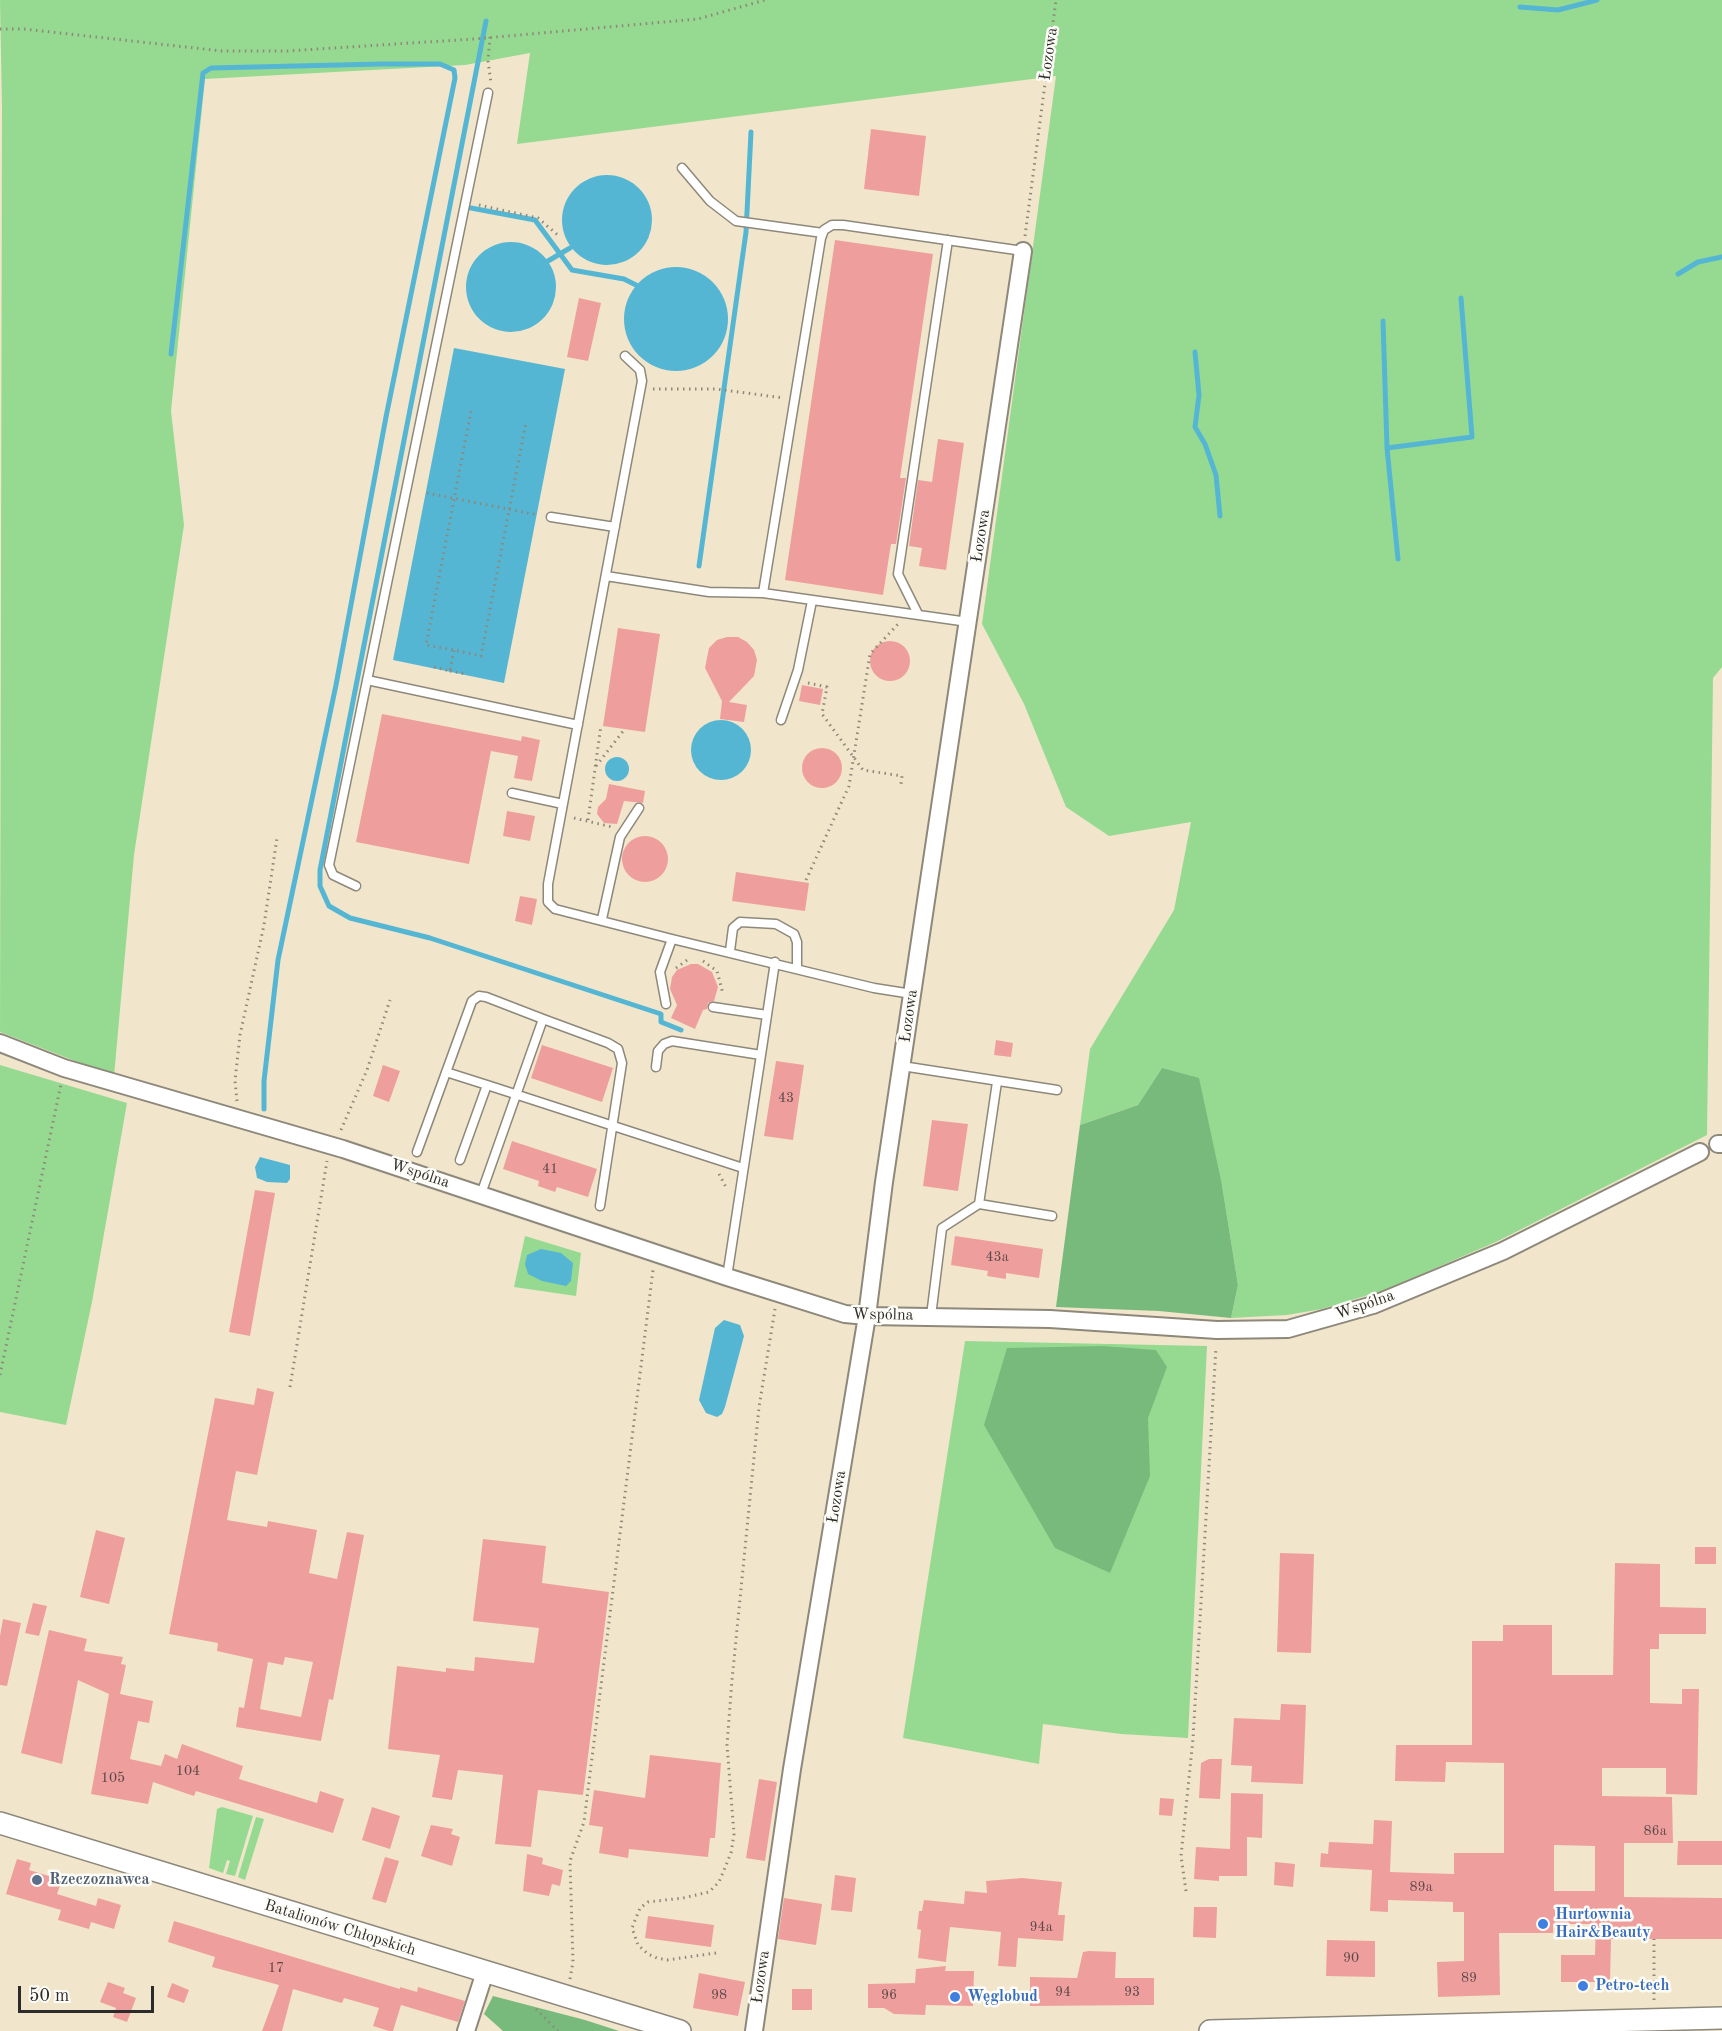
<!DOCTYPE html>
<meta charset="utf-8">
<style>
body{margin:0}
#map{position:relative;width:1722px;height:2031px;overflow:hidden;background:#f1e6cb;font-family:"Old Standard TT",serif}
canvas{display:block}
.scale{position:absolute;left:18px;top:1986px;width:136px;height:27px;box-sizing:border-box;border:3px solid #2b2b2b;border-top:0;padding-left:8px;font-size:18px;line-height:21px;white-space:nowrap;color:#2b2b2b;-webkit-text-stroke:4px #fdfcf7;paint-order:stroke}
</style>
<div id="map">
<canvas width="1722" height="2031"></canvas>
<div class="scale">50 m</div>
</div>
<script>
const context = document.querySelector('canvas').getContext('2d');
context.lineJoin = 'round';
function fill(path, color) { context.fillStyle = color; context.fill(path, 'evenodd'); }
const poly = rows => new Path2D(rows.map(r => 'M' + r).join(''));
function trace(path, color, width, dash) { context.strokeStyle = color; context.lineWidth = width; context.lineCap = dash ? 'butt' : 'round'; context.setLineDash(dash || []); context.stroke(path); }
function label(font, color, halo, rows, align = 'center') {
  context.font = font + ' "Old Standard TT",serif'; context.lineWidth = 5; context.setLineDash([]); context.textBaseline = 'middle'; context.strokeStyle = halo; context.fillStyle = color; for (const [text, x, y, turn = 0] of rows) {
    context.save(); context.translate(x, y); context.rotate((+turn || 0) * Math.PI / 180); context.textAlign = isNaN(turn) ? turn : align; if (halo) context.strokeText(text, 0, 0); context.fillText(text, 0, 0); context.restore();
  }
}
fill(poly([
 [0,0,1722,0,1722,667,1713,678,1707,1135,1498,1241,1385,1290,1322,1309,1287,1315,1231,1318,1238,1285,1222,1185,1162,1068,1138,1105,1080,1125,1090,1049,1174,910,1191,822,1109,836,1066,807,1024,704,982,624,1056,76,517,144,530,53,465,65,205,79,171,411,184,525,134,855,114,1076,0,1032,2,107],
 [0,1065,127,1103,92,1302,66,1425,0,1412],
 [525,1236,581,1253,576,1296,514,1287],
 [965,1341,1207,1346,1188,1738,1121,1734,1043,1724,1039,1764,903,1738],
 [222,1807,253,1816,235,1876,226,1874,230,1861,227,1860,223,1873,209,1868,217,1809],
 [256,1817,264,1819,245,1880,238,1877]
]), '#96da92');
fill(poly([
 [1162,1068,1199,1078,1222,1185,1238,1285,1231,1318,1159,1311,1056,1307,1080,1125,1138,1105],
 [1103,1346,1156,1350,1167,1367,1148,1418,1150,1476,1110,1573,1055,1548,984,1425,1007,1348],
 [493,1996,585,2020,619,2031,503,2031,484,2014]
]), '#78ba7c');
fill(poly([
 '562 220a45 45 0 1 1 90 0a45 45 0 1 1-90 0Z',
 '466 287a45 45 0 1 1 90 0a45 45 0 1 1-90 0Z',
 '624 319a52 52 0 1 1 104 0a52 52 0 1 1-104 0Z',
 [454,348,565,369,504,683,393,660],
 '691 750a30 30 0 1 1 60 0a30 30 0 1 1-60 0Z',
 '605 769a12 12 0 1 1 24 0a12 12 0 1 1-24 0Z',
 [260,1157,290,1165,290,1179,287,1183,267,1182,257,1178,255,1167],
 [541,1249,561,1253,573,1263,571,1281,566,1286,542,1281,528,1274,525,1264,527,1255],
 [724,1320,740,1325,744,1336,725,1407,722,1414,717,1417,706,1413,699,1400,715,1328]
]), '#55b6d4');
trace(poly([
 [1520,7,1558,10,1597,0],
 [486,21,320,870,320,886,329,906,350,918,430,938,661,1014,661,1022,681,1030],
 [471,208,535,220,572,270,624,279,636,285],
 [548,261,570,248],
 [1678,274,1698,262,1722,257],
 [1383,321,1387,448],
 [1195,352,1199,395,1195,427,1205,444,1216,475,1220,516],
 [171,354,203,73,211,68,381,64,440,64,454,70,455,78,386,417,336,685,278,960,264,1081,264,1109],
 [1398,559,1387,448,1472,437,1461,298],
 [699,566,746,232,751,132]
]), '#55b6d4', 5);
fill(poly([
 [871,129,926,136,919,196,864,189],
 [835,240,933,254,900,478,906,478,896,544,891,544,883,595,785,580],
 [579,298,601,303,588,361,567,357],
 [938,439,964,443,946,570,919,566,922,548,909,546,918,480,932,482],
 [618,628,660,634,645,732,603,726],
 [727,637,738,637,747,642,754,650,757,660,754,676,729,702,747,705,744,722,720,719,722,701,705,668,709,648,717,640],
 '870 661a20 20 0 1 1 40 0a20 20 0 1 1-40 0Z',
 [802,685,823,689,820,705,799,701],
 [382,714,521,741,522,736,540,740,532,781,514,778,518,756,491,751,469,864,356,842],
 '802 768a20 20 0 1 1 40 0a20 20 0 1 1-40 0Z',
 [609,784,645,791,643,803,624,801,617,824,604,823,597,814,598,807,606,799],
 [507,811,535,816,530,841,503,836],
 '622 859a23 23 0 1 1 46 0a23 23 0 1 1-46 0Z',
 [736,872,809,883,805,911,732,901],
 [520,896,537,899,532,925,515,921],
 [691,964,698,964,712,972,718,987,714,1001,708,1003,707,1009,703,1010,695,1029,671,1018,677,1005,670,989,672,977,677,970],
 [996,1040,1013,1043,1011,1057,994,1055],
 [542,1045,613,1068,602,1102,531,1078],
 [776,1061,804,1065,793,1140,764,1136],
 [383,1065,400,1071,389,1102,373,1096],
 [932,1120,968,1124,958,1191,923,1186],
 [512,1141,597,1169,588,1197,557,1187,555,1192,538,1186,539,1181,503,1169],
 [255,1190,275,1193,250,1336,229,1332],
 [955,1236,1043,1249,1039,1278,1006,1273,1006,1279,987,1276,988,1271,951,1265],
 [257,1388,274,1392,257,1475,236,1471,227,1520,267,1527,268,1521,317,1530,309,1573,337,1579,347,1532,364,1535,333,1700,329,1699,321,1741,236,1727,239,1707,244,1708,253,1659,217,1651,218,1643,169,1634,215,1398,254,1405],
 [285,1657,313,1662,301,1717,260,1709,268,1662,283,1665],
 [96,1530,125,1538,109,1604,80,1597],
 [483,1539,546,1546,542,1583,609,1592,583,1795,538,1790,531,1847,495,1844,503,1775,458,1770,452,1800,432,1797,440,1755,388,1749,397,1666,446,1672,446,1668,474,1671,475,1657,534,1663,539,1628,473,1621],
 [1695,1547,1716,1547,1716,1564,1695,1564],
 [1280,1553,1314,1554,1311,1653,1277,1652],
 [1615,1563,1660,1564,1660,1607,1706,1608,1706,1634,1659,1634,1659,1649,1650,1649,1650,1703,1682,1704,1682,1689,1699,1689,1697,1795,1666,1794,1666,1768,1602,1768,1602,1796,1672,1797,1673,1843,1624,1843,1624,1897,1722,1898,1722,1939,1611,1939,1610,1982,1561,1982,1561,1955,1595,1955,1596,1924,1553,1924,1553,1933,1499,1933,1500,1995,1438,1997,1437,1962,1464,1961,1464,1912,1453,1912,1453,1902,1388,1900,1388,1912,1370,1911,1372,1870,1320,1867,1321,1853,1328,1854,1329,1842,1373,1844,1374,1820,1392,1821,1390,1872,1454,1874,1454,1853,1504,1853,1504,1763,1446,1762,1445,1782,1395,1781,1396,1745,1472,1745,1472,1641,1503,1641,1503,1625,1552,1625,1552,1675,1613,1675],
 [1554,1845,1595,1846,1595,1891,1554,1891],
 [33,1603,47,1606,39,1636,25,1633],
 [3,1619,21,1623,7,1686,0,1685,0,1636],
 [49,1630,87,1639,84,1651,123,1657,121,1664,126,1665,120,1694,153,1701,149,1723,138,1721,130,1759,161,1766,165,1754,177,1759,182,1744,243,1766,239,1779,317,1803,320,1791,344,1799,333,1833,196,1791,194,1796,153,1782,148,1804,91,1794,109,1694,78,1680,62,1764,21,1753],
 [1281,1704,1306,1705,1303,1784,1251,1782,1252,1766,1231,1765,1234,1718,1280,1720],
 [650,1755,721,1763,715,1838,710,1838,708,1857,629,1849,628,1858,599,1853,603,1827,589,1825,594,1790,645,1798],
 [1209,1759,1222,1759,1220,1799,1199,1798,1201,1763],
 [759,1779,777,1782,765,1861,746,1858],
 [1231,1793,1263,1794,1262,1838,1247,1837,1247,1876,1219,1876,1219,1881,1194,1879,1196,1847,1230,1849],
 [1160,1798,1174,1799,1172,1816,1159,1815],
 [372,1807,400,1816,390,1849,362,1840],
 [431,1825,453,1829,451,1834,460,1837,452,1866,421,1856],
 [1678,1841,1722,1841,1722,1865,1677,1865],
 [527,1854,543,1858,542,1864,563,1870,560,1886,552,1884,549,1896,523,1891],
 [385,1857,399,1861,386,1903,372,1899],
 [17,1859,31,1863,29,1870,62,1880,57,1894,96,1906,98,1898,121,1905,114,1929,91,1922,89,1929,58,1920,61,1910,6,1894],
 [1275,1862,1295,1864,1293,1887,1274,1885],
 [835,1875,856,1878,852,1912,831,1910],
 [1022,1878,1062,1882,1058,1915,1065,1915,1063,1941,1018,1938,1016,1967,998,1966,1001,1932,950,1927,946,1962,918,1958,921,1930,917,1929,919,1911,922,1911,924,1900,964,1904,965,1891,987,1893,986,1881],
 [784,1898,822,1904,816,1945,778,1939],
 [1194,1907,1217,1907,1216,1938,1193,1937],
 [648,1916,714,1925,711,1947,645,1938],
 [174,1921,400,1989,400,1987,417,1992,418,1987,465,2001,458,2022,401,2005,393,2031,389,2031,373,2026,379,2008,344,1998,342,2003,293,1989,282,2031,262,2031,279,1985,212,1967,215,1957,168,1942],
 [1327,1940,1375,1941,1375,1977,1326,1976],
 [1089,1951,1116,1952,1115,1978,1154,1978,1154,2005,1030,2006,1030,1977,1077,1978,1083,1952],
 [946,1966,945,1971,974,1971,973,2006,926,2005,925,2015,894,2014,884,2008,868,2008,868,1984,915,1983,916,1969],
 [699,1973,745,1982,738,2016,693,2008],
 [108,1982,125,1988,123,1993,136,1998,127,2022,113,2017,116,2008,100,2002],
 [172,1983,189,1990,184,2003,167,1997],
 [792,1989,812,1989,812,2010,792,2010]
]), '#ee9f9d');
const service = poly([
 [682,168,710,201,736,221,823,233],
 [625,356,640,370,642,381,548,884,548,902,555,909,672,939,874,988,912,994],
 [551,517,615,527],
 [606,576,709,592,763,593,968,622],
 [763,593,821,238,824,230,832,225,843,225,1023,251],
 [918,614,898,574,948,240],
 [367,680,578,725],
 [781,720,798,670,812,601],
 [512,793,563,804],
 [356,886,333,875,329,865,488,93],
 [602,919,620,837,639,808],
 [730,951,733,928,740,922,776,924,794,934,797,942,797,967],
 [666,1004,660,972,672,939],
 [713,1007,767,1015],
 [543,1019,608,1043,618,1049,622,1063,600,1206],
 [761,1055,775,962],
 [902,1066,1057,1090],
 [656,1067,658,1051,664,1044,672,1041,761,1055,727,1277],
 [446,1072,487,1085],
 [417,1152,472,1001,479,996,486,997,543,1019,481,1194],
 [460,1160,487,1085,743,1168],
 [979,1204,1052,1216],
 [931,1316,942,1228,979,1204,997,1082]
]);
const minor = poly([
 [0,1043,64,1068,343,1149,727,1277,845,1314,867,1316,1050,1319,1217,1330,1288,1329,1373,1305,1503,1251,1700,1152],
 [1718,1144,1722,1144],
 [466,2031,485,1972],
 [754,2031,792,1769,867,1316,884,1182,1023,251]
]);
const tertiary = poly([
 [0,1823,680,2031],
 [1210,2031,1722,2018]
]);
trace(service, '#8e887b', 11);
trace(minor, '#8e887b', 20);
trace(tertiary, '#8e887b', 24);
trace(poly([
 [0,29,24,29,222,51,287,51,474,39,698,19,765,0],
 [490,37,488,61,491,83],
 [479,205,538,218,560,237],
 [1025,236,1056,0],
 [653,389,716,389,784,398],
 [471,411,426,645,454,650,481,656,526,422],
 [427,493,538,515],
 [434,667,450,671,454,650],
 [450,671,466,674],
 [808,683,827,687,822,714,863,770,902,776,901,784],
 [596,766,624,730],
 [574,818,612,827],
 [588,820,601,725],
 [806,880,849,786,870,654,898,624],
 [703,961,717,971,723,994],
 [676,968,690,958],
 [237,1101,235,1081,240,1035,264,925,277,838],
 [341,1130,367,1070,390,1000],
 [719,1174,727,1189],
 [0,1375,61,1084],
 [290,1387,327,1161],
 [1186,1891,1181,1856,1193,1739,1216,1347],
 [716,1953,667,1960,657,1958,648,1954,638,1945,632,1928,640,1908,648,1902,683,1898,709,1892,719,1882,731,1853,734,1834,727,1745,732,1680,759,1407,775,1309],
 [570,1979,573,1962,570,1861,584,1822,653,1270],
 [1654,2000,1654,1939],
 [536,2009,558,2031]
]), '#8e887b', 3, [1.5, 4.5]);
trace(service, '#fff', 8);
trace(minor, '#fff', 16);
trace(tertiary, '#fff', 21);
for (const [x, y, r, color] of [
 [37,1880,6,"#5c6f8a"],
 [1543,1924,6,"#3f7fe0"],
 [1583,1986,6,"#3f7fe0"],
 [955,1997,6,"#3f7fe0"]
]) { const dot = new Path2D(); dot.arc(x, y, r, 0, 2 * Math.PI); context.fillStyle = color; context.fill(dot); trace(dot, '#fdfcf7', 2); }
label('14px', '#5c4848', null, [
 ["43",786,1098],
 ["41",550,1169],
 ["43a",997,1257],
 ["104",188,1771],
 ["105",113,1778],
 ["86a",1655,1831],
 ["89a",1421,1887],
 ["94a",1041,1927],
 ["90",1351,1958],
 ["17",276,1968],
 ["89",1469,1978],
 ["94",1063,1992],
 ["93",1132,1992],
 ["98",719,1995],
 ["96",889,1995]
]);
label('16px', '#2b2b2b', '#fdfcf7', [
 ["Łozowa",1049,54,-82],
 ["Łozowa",981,536,-81],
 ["Łozowa",909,1016,-82],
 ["Wspólna",420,1174,18],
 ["Wspólna",1365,1305,-19],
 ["Wspólna",883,1315,1],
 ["Łozowa",837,1497,-81],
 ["Batalionów Chłopskich",340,1928,17],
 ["Łozowa",761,1977,-82]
]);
label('bold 16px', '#4e5e75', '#fdfcf7', [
 ["Rzeczoznawca",49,1880]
], 'left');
label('bold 16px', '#366cbe', '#fdfcf7', [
 ["Hurtownia",1555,1915],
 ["Hair&Beauty",1555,1933],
 ["Petro-tech",1595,1986],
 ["Węglobud",967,1997]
], 'left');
</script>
